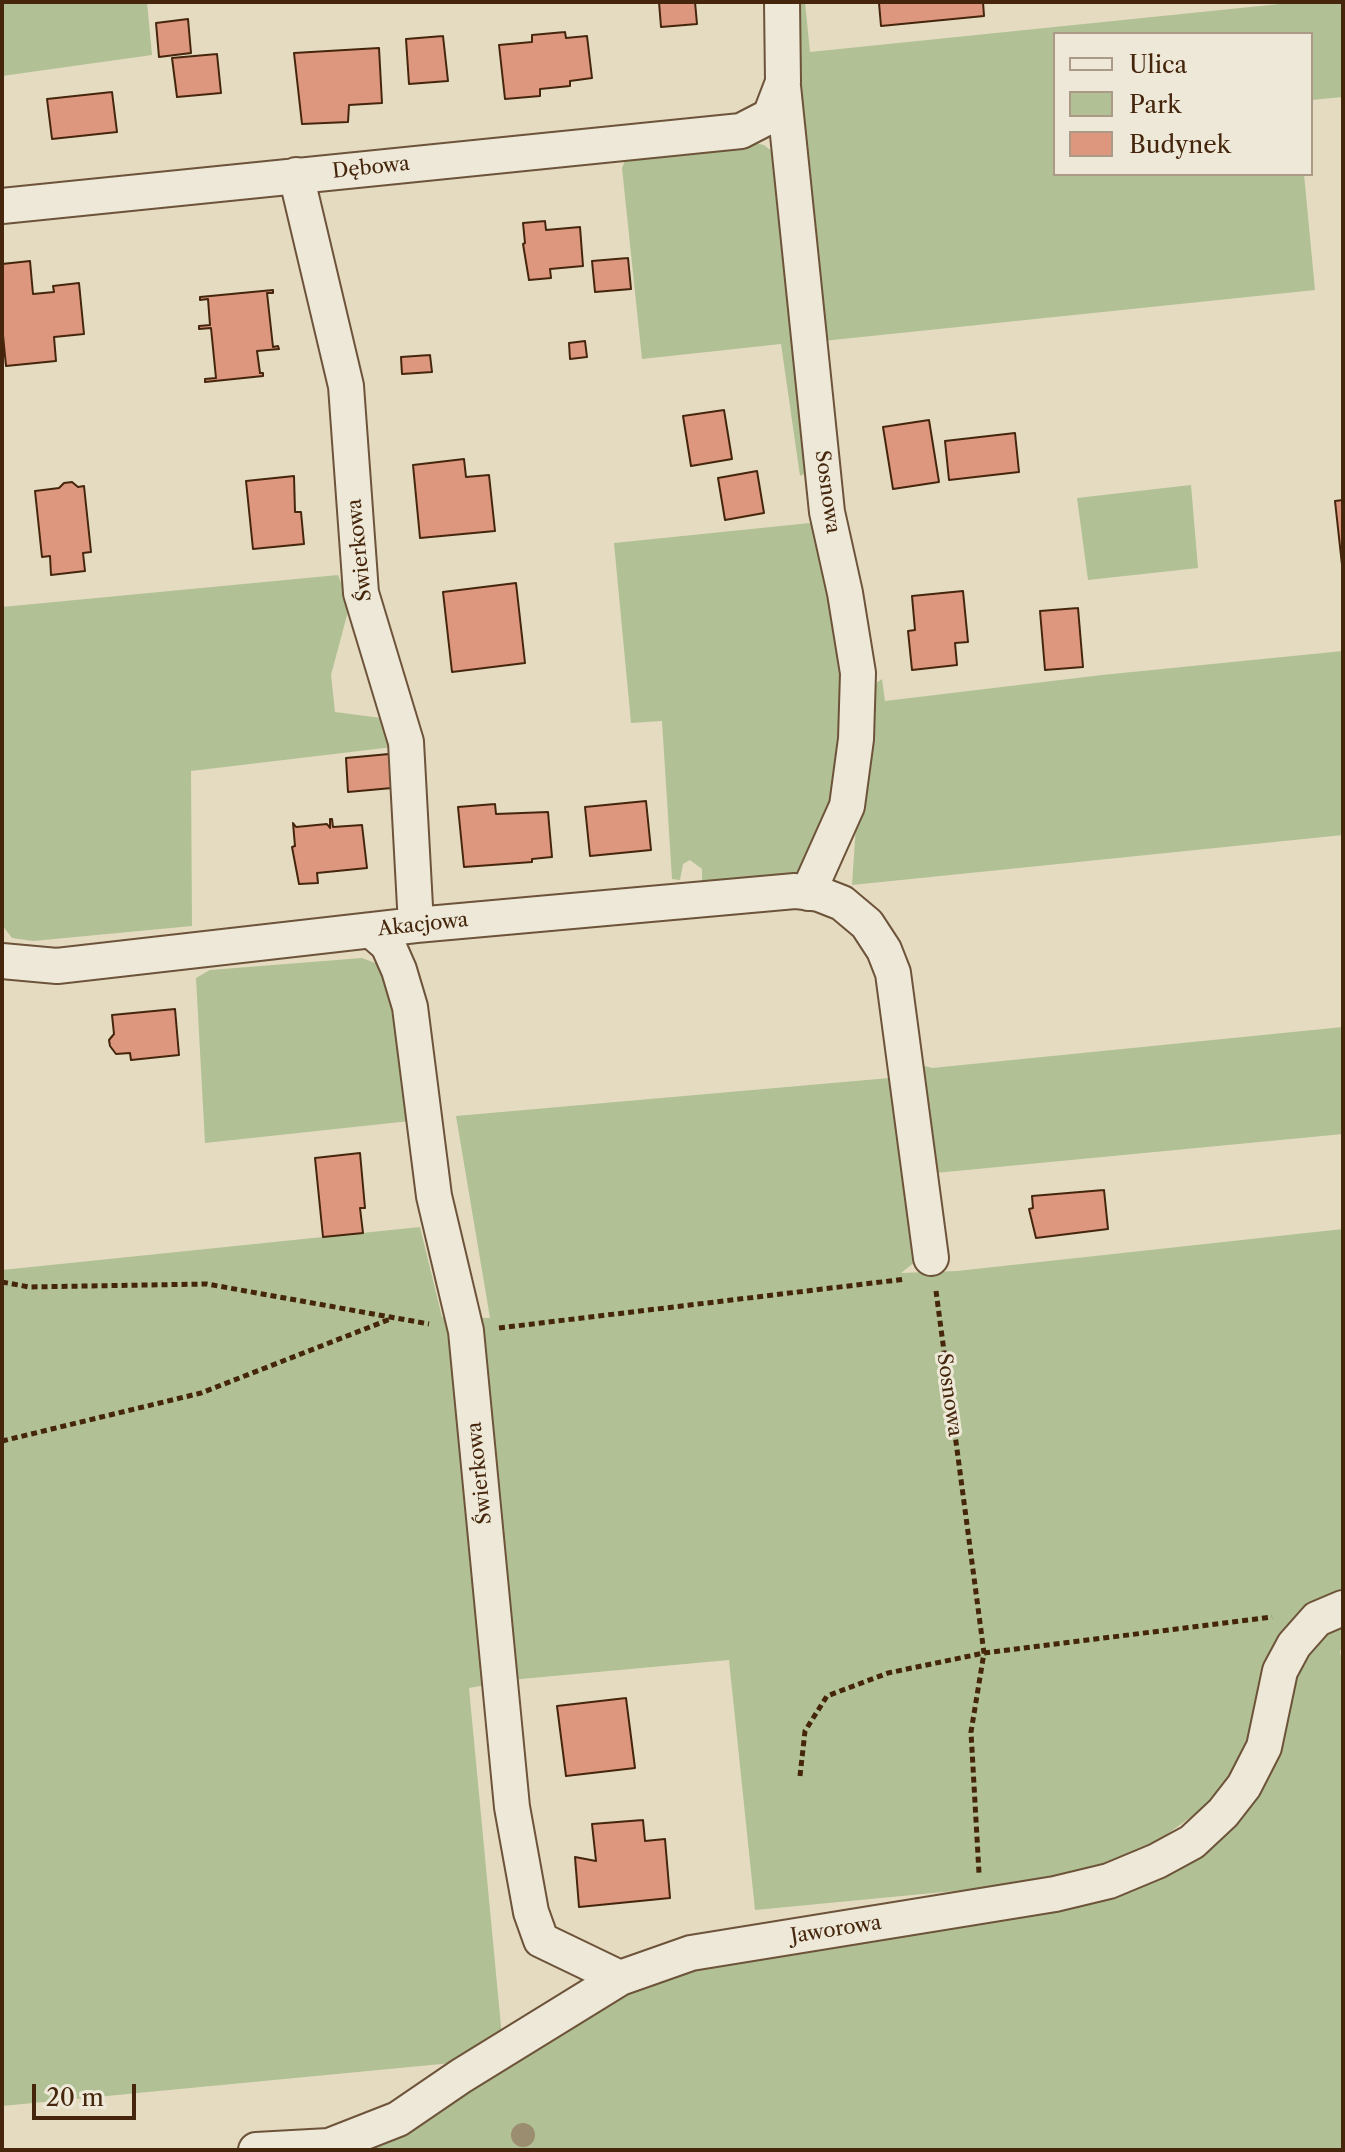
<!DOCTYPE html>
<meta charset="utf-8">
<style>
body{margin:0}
#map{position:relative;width:1345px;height:2152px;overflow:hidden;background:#e4dbc1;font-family:"Libre Caslon Text",serif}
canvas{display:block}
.frame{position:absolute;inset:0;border:4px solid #45260c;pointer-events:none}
.legend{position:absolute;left:1053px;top:32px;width:260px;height:144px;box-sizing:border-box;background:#ede8d7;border:2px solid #aa9a86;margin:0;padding:10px 14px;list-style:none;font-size:24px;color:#45260c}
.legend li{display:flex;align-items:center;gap:16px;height:40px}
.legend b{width:40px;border:2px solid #aa9a86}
.scale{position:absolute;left:32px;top:2084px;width:104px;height:36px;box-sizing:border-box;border:4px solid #45260c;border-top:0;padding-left:10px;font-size:24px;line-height:28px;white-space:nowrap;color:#45260c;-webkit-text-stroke:6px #ede8d7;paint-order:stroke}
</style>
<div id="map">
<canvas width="1345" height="2152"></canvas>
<div class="frame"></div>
<ul class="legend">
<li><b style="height:10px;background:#ede8d7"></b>Ulica</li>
<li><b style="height:22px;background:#b1c195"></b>Park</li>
<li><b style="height:22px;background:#dd977f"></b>Budynek</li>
</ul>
<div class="scale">20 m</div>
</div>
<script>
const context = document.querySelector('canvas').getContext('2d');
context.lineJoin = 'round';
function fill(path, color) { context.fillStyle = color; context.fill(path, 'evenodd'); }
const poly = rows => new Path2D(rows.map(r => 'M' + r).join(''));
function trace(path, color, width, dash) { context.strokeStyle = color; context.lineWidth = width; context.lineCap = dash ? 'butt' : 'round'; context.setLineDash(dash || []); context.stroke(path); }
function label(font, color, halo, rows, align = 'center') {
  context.font = font + ' "Libre Caslon Text",serif'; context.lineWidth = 6; context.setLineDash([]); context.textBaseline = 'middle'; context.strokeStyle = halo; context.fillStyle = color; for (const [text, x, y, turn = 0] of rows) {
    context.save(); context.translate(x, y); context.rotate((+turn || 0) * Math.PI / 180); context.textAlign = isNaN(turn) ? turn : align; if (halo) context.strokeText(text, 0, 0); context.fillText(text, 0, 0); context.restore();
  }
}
fill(poly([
 [2,2,147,2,152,55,2,76],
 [791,2,805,2,810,52,1299,2,1343,2,1343,97,1311,100,1311,34,1055,34,1055,174,1304,174,1315,290,823,341],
 [746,141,764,145,783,160,812,470,800,476,781,344,642,359,622,168,627,155],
 [1191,485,1198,568,1088,580,1077,498],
 [820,522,846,649,840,789,810,862,789,878,702,887,702,869,690,860,683,864,680,880,672,879,662,721,631,723,614,543],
 [338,575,350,604,331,675,335,712,381,718,393,747,191,771,192,926,33,941,12,938,2,925,2,607],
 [1343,651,1343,835,852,885,856,825,872,686,882,679,885,701,1102,675],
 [362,958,378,964,388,975,410,1121,205,1143,196,978,210,970],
 [1343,1027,1343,1134,935,1173,921,1065,932,1068],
 [901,1077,920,1258,901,1273,957,1271,1343,1229,1343,1593,1314,1603,1282,1630,1253,1743,1220,1796,1141,1853,1070,1880,755,1910,729,1660,521,1679,469,1688,504,2058,2,2106,2,1270,420,1227,442,1317,490,1318,456,1116],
 [1343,1622,1343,1650,1340,1651,1343,1668,1343,2150,355,2150,460,2097,644,1985,719,1960,1051,1913,1164,1874,1225,1825,1292,1676,1312,1641]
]), '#b1c195');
const building = poly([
 [659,2,695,2,697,24,661,27,659,2],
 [983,2,984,16,881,26,879,3,983,2],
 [188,19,191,53,159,57,156,23,188,19],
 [565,32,566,38,587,36,592,78,570,81,570,86,540,89,540,96,505,99,499,45,532,42,532,35,565,32],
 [443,36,448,81,409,84,406,39,443,36],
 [379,48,382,103,349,105,348,122,302,124,294,53,379,48],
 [217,54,221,93,177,97,172,58,217,54],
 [112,92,117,132,52,139,47,99,112,92],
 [545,221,546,230,580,227,583,266,550,269,551,278,529,280,523,244,525,243,523,223,545,221],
 [628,258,631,289,595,292,592,261,628,258],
 [30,261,33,294,54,292,53,286,79,283,84,334,54,337,56,361,6,366,2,325,2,264,30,261],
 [273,290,273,293,267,293,273,347,278,346,279,349,257,351,260,373,263,373,263,376,205,382,205,379,216,378,211,328,199,329,199,326,210,325,208,299,200,300,200,297,273,290],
 [585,341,587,357,570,359,569,343,585,341],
 [430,355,432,372,402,374,401,357,430,355],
 [724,410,732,459,691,466,683,416,724,410],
 [929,420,939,482,893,489,883,427,929,420],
 [1015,433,1019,472,949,480,945,441,1015,433],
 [464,459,466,477,489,475,495,531,420,538,413,465,464,459],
 [757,471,764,513,725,520,718,478,757,471],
 [294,476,295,512,301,512,304,544,253,549,246,481,294,476],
 [72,482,78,487,84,486,91,552,83,553,85,571,51,575,50,556,42,557,35,491,59,488,64,483,72,482],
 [1343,500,1343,574,1335,501,1343,500],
 [516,583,525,663,452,672,443,592,516,583],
 [963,591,968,642,955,643,957,665,912,670,908,631,915,630,912,596,963,591],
 [1078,608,1083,667,1045,670,1040,611,1078,608],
 [389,754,392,788,348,792,346,758,389,754],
 [646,801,651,850,590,856,585,807,646,801],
 [495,804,496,814,548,812,552,857,532,859,532,862,464,867,458,807,495,804],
 [330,819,332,819,333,827,362,825,367,868,317,873,318,883,299,884,292,847,295,846,293,823,296,827,327,824,330,828,330,819],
 [175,1009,179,1055,131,1060,130,1053,116,1054,110,1046,109,1040,114,1034,112,1015,175,1009],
 [360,1153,365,1208,360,1208,363,1233,323,1237,315,1158,360,1153],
 [1104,1190,1108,1229,1036,1238,1029,1209,1033,1208,1032,1196,1104,1190],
 [626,1698,635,1768,566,1776,557,1706,626,1698],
 [643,1820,645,1841,665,1839,670,1898,579,1907,575,1857,596,1861,592,1824,643,1820]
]);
fill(building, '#dd977f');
trace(building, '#45260c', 2);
const street = poly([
 [783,86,827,512,845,593,858,673,856,739,847,806,808,893],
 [296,175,346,386,361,593,406,742,416,925],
 [2,206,741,131,770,116,783,82,782,2],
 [372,931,388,945,399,970,410,1007,434,1196,466,1331,512,1807,531,1912,541,1940,620,1978],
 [2,961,57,966,416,925,795,891,819,894,842,903,867,924,884,950,893,973,931,1258],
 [256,2150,329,2146,398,2119,461,2076,620,1978,691,1953,1055,1894,1109,1881,1157,1861,1192,1842,1223,1813,1244,1786,1264,1747,1280,1671,1294,1645,1317,1619,1343,1608]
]);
trace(street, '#6d5339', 38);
trace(poly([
 [2,1282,29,1287,207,1284,429,1324],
 [936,1291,984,1653,971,1732,979,1873],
 [499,1328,906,1279],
 [2,1441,201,1393,393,1318],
 [800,1776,805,1731,827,1696,888,1673,984,1653,1272,1617]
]), '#45260c', 5, [6, 4]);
trace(street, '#ede8d7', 34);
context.fillStyle = '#9b8d70';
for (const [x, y] of [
 [523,2135]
]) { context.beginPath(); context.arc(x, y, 12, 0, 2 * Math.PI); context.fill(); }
label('20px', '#45260c', '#ede8d7', [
 ["Dębowa",371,168,-6],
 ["Sosnowa",827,492,82],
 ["Świerkowa",360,550,-96],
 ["Akacjowa",423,925,-6],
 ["Sosnowa",949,1395,82],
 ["Świerkowa",480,1473,-96],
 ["Jaworowa",836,1930,-9]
]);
</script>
